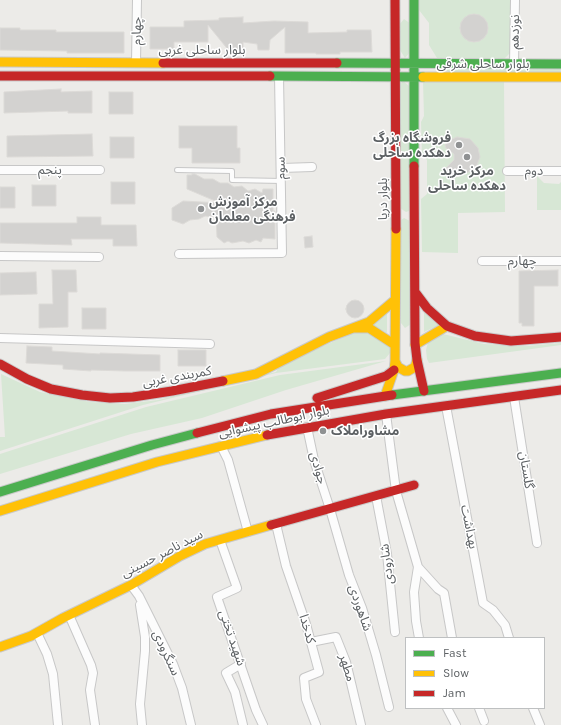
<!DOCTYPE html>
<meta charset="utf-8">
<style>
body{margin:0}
#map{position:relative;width:561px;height:725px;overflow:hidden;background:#ecebe8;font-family:Karla,sans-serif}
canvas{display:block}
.legend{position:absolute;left:405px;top:637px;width:140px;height:72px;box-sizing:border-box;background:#fff;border:1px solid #bec0c1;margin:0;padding:5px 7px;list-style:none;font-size:12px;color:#5d6164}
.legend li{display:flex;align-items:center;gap:8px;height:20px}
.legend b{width:20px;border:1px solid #bec0c1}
</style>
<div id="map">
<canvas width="561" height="725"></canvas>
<ul class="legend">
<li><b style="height:5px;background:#4caf50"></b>Fast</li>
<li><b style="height:5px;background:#ffc107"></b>Slow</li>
<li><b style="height:5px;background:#c62828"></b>Jam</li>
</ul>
</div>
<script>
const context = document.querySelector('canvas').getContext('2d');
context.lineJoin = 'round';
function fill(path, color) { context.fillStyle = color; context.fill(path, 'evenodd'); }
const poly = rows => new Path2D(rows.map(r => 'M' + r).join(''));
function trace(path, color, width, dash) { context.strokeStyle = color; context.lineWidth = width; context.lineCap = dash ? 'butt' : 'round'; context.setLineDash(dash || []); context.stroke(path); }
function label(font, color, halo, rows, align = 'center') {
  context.font = font + ' Karla,"Noto Sans Arabic",sans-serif'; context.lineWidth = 3; context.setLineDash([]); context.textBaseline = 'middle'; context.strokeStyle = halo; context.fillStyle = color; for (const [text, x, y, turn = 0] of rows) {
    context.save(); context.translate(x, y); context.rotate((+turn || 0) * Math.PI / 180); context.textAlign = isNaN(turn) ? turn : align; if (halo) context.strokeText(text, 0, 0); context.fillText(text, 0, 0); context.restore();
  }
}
fill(poly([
 [419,0,512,0,511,52,504,59,437,58,429,45,429,23,419,10],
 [404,19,411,24,411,51,405,58,400,50,399,25],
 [561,68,561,72,448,72,446,69],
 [403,81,409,86,412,210,406,212,400,208,399,86],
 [504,81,505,212,458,213,458,253,422,252,421,199,427,194,427,160,422,154,421,122,424,116,423,82],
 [537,176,544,183,559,184,561,182,561,210,537,210],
 [404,218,410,221,411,324,405,328,401,323,400,221],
 [387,312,387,333,372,325],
 [424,312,439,325,424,332],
 [368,331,390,345,390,353,385,359,276,373,143,405,0,451,0,437,5,437,1,374,40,392,90,402,125,404,158,400,276,372,280,365,353,333],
 [443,334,484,344,527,346,561,343,561,345,429,363,427,359,426,350,428,342],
 [386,361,286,390,202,418,131,434,0,474,0,454,146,407,280,375]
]), '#d7e7d5');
const building = poly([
 '460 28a14 14 0 1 1 28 0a14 14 0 1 1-28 0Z',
 [243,17,243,23,274,21,308,22,308,33,347,32,347,30,371,30,372,52,340,52,340,54,316,54,316,53,285,53,285,27,270,40,269,50,258,50,257,44,243,42,243,52,230,52,208,25,208,42,174,42,174,49,150,49,150,27,184,27,184,21,219,20,219,18,243,17],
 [0,28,20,28,20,30,56,30,56,32,124,32,124,53,67,53,67,51,0,50,0,28],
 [61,89,61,92,92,91,92,113,68,113,68,111,4,113,4,92,61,89],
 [109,92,133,92,133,114,109,114,109,92],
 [179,126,237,126,237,148,240,148,240,163,192,163,192,148,179,148,179,126],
 [92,134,93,156,7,157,7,136,92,134],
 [110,137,134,137,134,158,110,158,110,137],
 [457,137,470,139,478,148,480,157,477,165,471,171,459,176,450,178,446,175,444,170,454,160,454,154,446,148,445,145,450,140,457,137],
 [192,174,195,174,204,179,213,179,220,183,228,183,234,187,242,186,248,191,255,189,262,193,263,189,273,189,273,211,275,211,275,239,263,238,261,242,256,240,249,243,243,241,232,243,228,241,224,243,217,237,216,217,205,216,199,219,190,220,183,224,172,220,172,208,183,201,220,203,187,189,187,175,192,175,192,174],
 [111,182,135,182,135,204,111,204,111,182],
 [32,185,56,185,56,206,32,206,32,185],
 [0,187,15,187,15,208,0,208,0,187],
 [77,217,101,217,101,225,136,225,137,246,113,246,113,239,71,239,72,245,0,243,0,223,77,223,77,217],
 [312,236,313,247,305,248,304,237,312,236],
 [52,270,76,270,77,292,68,292,68,327,39,328,39,304,53,304,52,270],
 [558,270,558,286,534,286,534,326,522,326,522,323,519,323,519,271,558,270],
 [36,272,37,294,0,295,0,273,36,272],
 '346 309a9 9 0 1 1 18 0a9 9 0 1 1-18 0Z',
 [82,308,106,308,106,329,82,329,82,308],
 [27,346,52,347,52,351,100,354,100,353,160,355,160,371,125,371,91,370,91,371,63,369,63,365,26,363,27,346],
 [178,350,206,350,206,366,178,366,178,350]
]);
fill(building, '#d3d2d0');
trace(building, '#dcdad7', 1);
const lane = poly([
 [177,170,232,171,232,180,282,181]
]);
const street = poly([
 [136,63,137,0],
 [514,64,515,0],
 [282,168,312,167],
 [0,170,100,170],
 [507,171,561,171],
 [179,254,282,253,279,76],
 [0,256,99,257],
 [482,261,561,261],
 [0,338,210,344],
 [514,397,537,543],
 [446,406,483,603,493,610,505,625,509,638],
 [386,414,396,491,418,567,414,592,416,621,419,638],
 [307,427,314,460,330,509,349,575,362,608,376,655,389,707],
 [221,446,228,460,248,532],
 [376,496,387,554,395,632],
 [276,524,286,566,306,624,319,672,304,678,306,699,316,725],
 [220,540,237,588,217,597,256,710,263,725],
 [418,567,438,589,444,593,452,638],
 [131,585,139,596,173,664,182,688,191,725],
 [140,605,145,637,145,651,140,704,142,725],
 [69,615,91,665,93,673,90,690,95,725],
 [37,633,47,654,53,674,58,725],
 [311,642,336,637,346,662,361,725],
 [241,664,226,673,235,692,243,725],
 [447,708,456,725],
 [479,708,484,721],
 [533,708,540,725]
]);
const fast = poly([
 [414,0,414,166],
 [337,63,561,64],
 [270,76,423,77],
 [392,395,561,373],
 [0,492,152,445,197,433]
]);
const slow = poly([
 [0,62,163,63],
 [423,77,561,77],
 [356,328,369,328,395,345],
 [415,345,447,326],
 [395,361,398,367,405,371,408,371,415,367,417,360],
 [223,381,256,374,329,337,369,322,395,300],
 [385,396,394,370,395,361,396,229],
 [0,511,157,462,267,435],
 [0,647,31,636,63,618,131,585,180,556,205,544,271,525]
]);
const jam = poly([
 [395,0,396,229],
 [163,63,337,63],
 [0,76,270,76],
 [414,166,415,343,417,360,424,391],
 [415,292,427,308,447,326,475,336,511,341,561,337],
 [0,364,27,379,51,389,82,395,110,398,133,397,172,391,223,381],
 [317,398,386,376,394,370],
 [197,433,271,414,392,395],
 [267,435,386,414,561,390],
 [271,525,414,485]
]);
trace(lane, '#c7c7c7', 6);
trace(street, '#c7c7c7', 10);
trace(fast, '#c9c9c9', 11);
trace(slow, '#c9c9c9', 11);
trace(jam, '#c9c9c9', 11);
trace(lane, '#fcfcfc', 4);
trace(street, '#fcfcfc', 8);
trace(fast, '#4caf50', 9);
trace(slow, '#ffc107', 9);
trace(jam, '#c62828', 9);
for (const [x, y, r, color] of [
 [459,145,4,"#8f9192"],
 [467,157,4,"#8f9192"],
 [201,209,4,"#8f9192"],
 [323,431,4,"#8f9192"]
]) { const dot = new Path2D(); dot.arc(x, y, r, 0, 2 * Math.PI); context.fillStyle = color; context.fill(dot); trace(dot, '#fff', 1.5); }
label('13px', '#5d6164', '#fff', [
 ["چهارم",137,31,-89],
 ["نوزدهم",515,32,-89],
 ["بلوار ساحلی غربی",202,50],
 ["بلوار ساحلی شرقی",483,64],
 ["سوم",281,168,-91],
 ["پنجم",50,170],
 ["دوم",534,171,1],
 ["بلوار دریا",383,199,-90],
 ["چهارم",522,261],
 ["کمربندی غربی",177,377,-10],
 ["بلوار ابوطالب پیشوایی",274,422,-12],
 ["جوادی",318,468,74],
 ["گلستان",526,470,81],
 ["بهداشت",469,527,79],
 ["سید ناصر حسینی",162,554,-27],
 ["شارودی",387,564,-97],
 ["شاهوردی",360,608,71],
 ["کدخدا",307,629,74],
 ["شهید تختی",232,638,71],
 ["سنگرودی",166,653,65],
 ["مطهر",347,668,73]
]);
label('bold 13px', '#5d6164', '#fff', [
 ["فروشگاه بزرگ",451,138,"right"],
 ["دهکده ساحلی",451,153,"right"],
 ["مرکز خرید",467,171,"center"],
 ["دهکده ساحلی",467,186,"center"],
 ["مرکز آموزش",209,202],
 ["فرهنگی معلمان",209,217],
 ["مشاوراملاک",331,431]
], 'left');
</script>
